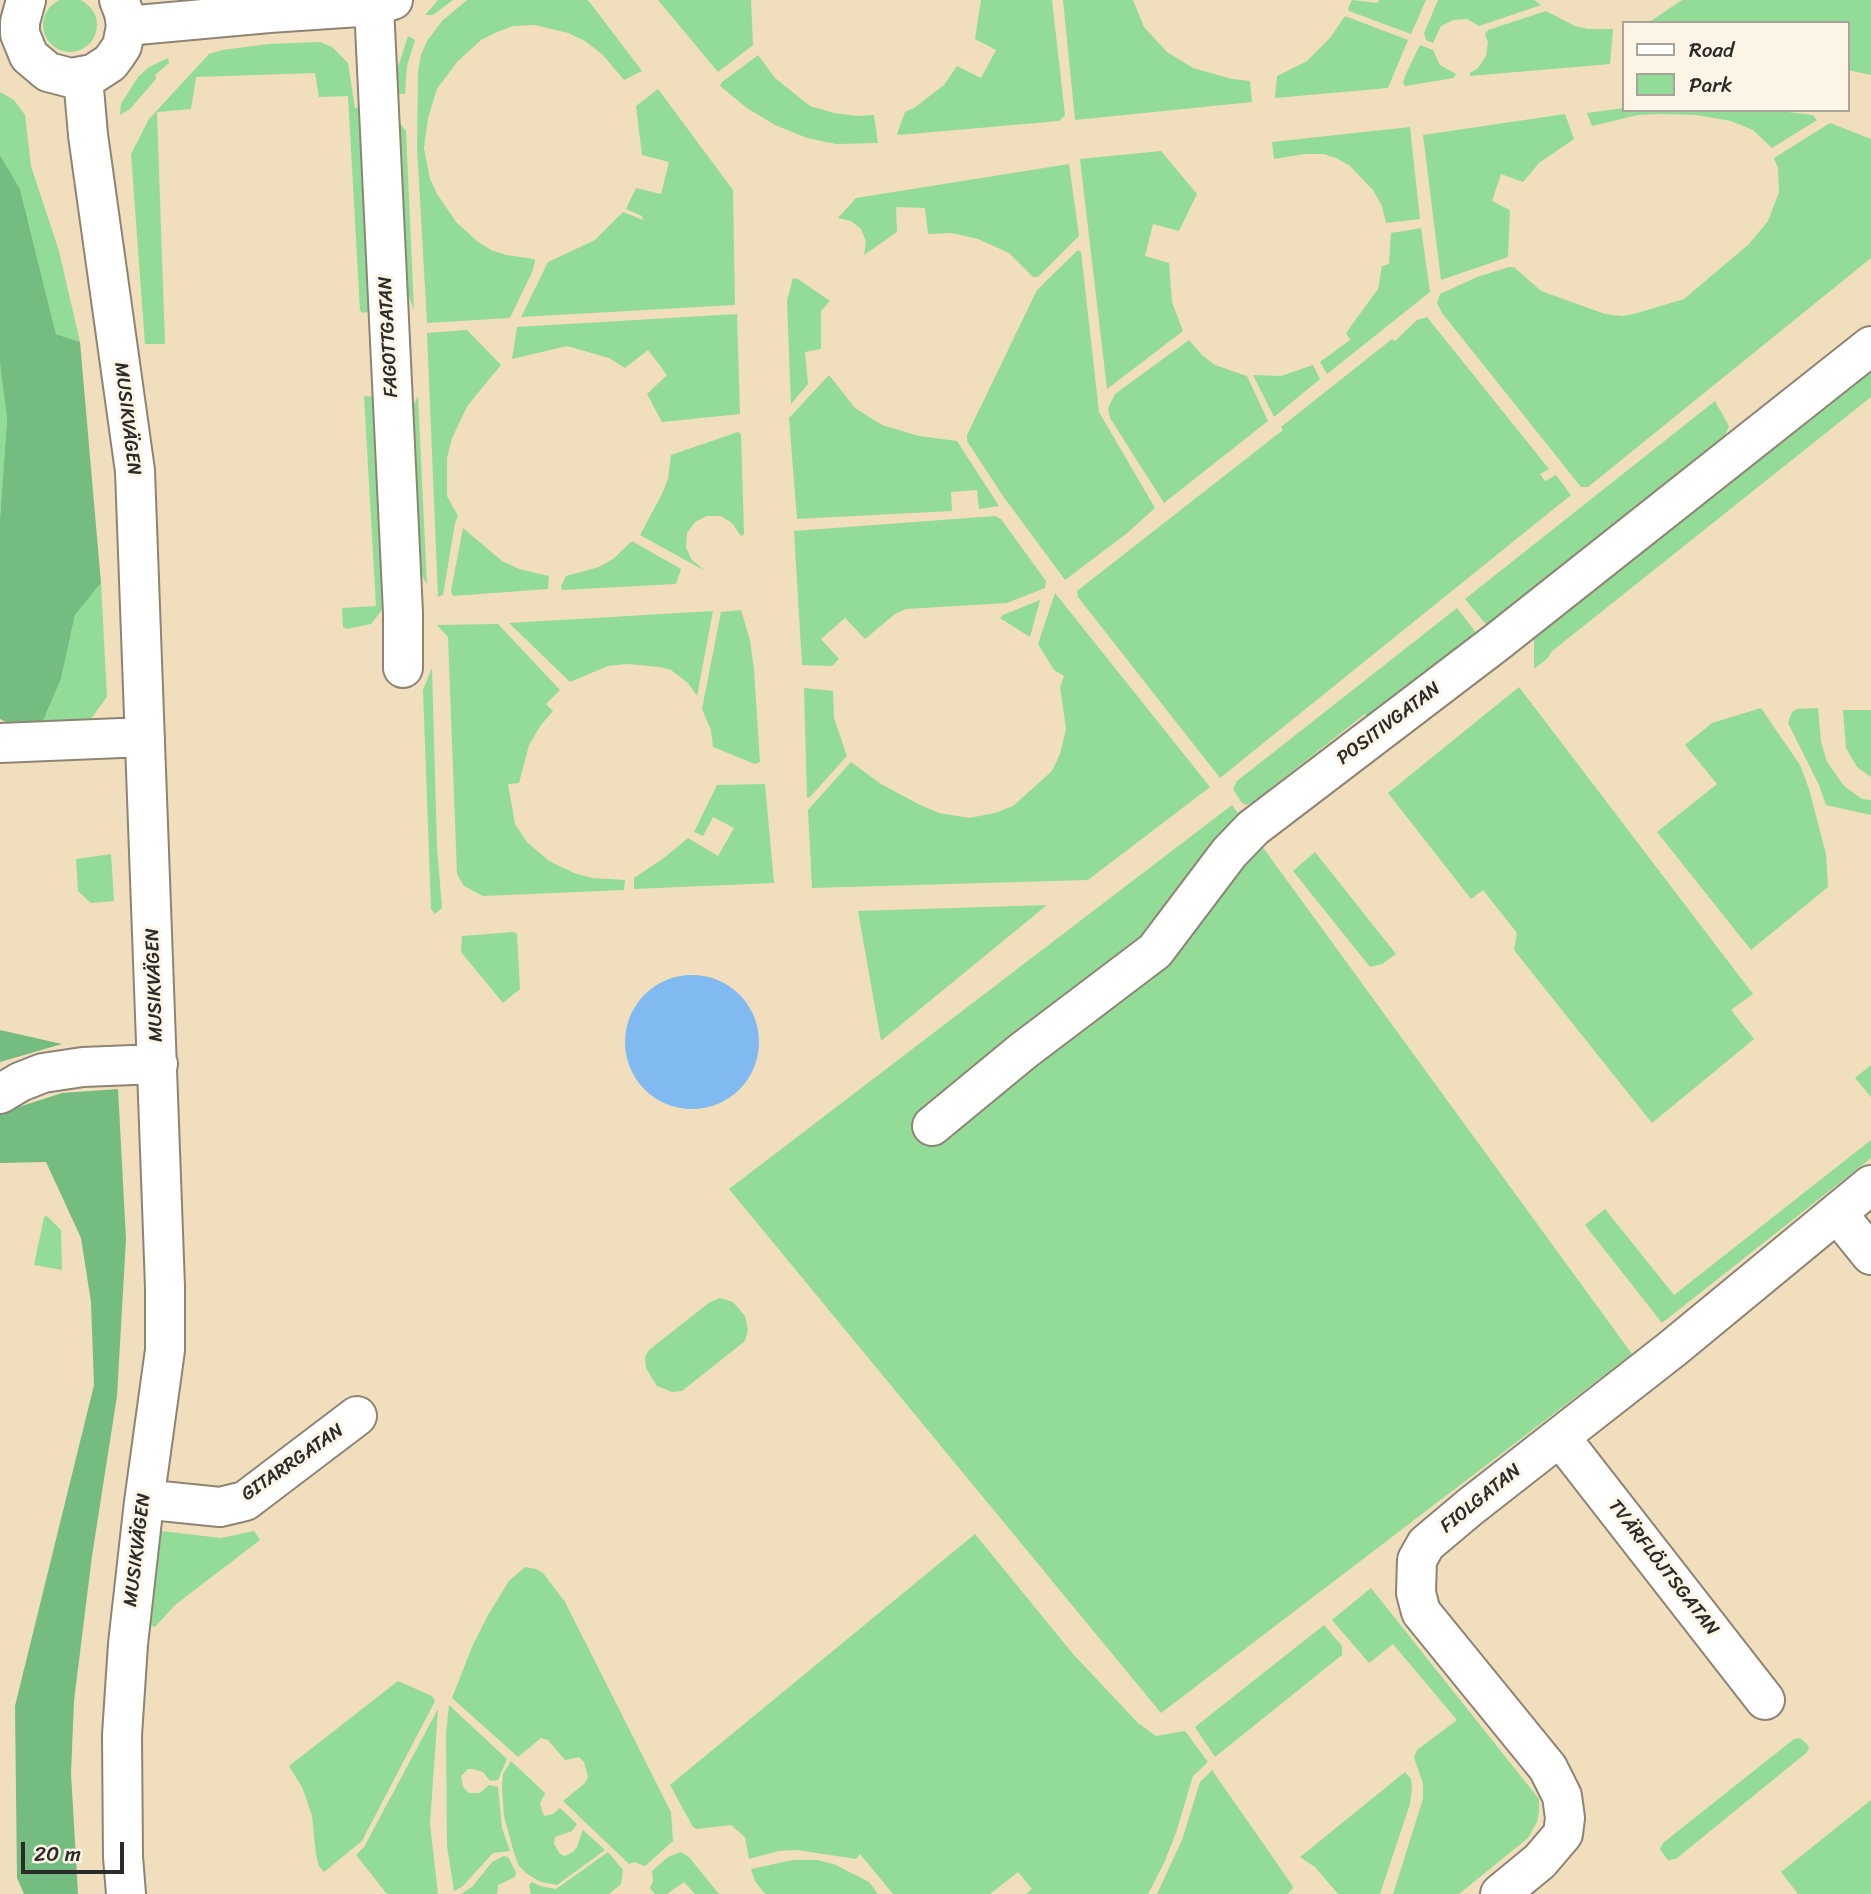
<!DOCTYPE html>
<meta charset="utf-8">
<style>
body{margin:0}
#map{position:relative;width:1871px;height:1894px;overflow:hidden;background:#f0debd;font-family:Sriracha,sans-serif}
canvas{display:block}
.legend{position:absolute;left:1622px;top:21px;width:228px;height:91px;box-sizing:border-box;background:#fcf5e5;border:2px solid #a8a49b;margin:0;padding:9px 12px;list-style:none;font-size:21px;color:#2b2b2b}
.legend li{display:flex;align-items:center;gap:14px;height:35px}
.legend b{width:35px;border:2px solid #a8a49b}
.scale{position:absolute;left:21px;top:1842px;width:103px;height:32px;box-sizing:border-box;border:4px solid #2b2b2b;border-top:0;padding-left:9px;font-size:21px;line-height:24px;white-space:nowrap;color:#2b2b2b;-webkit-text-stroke:5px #fcf5e5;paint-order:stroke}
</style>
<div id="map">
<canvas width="1871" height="1894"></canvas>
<ul class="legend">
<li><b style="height:9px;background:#fff"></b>Road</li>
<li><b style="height:19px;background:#92dc98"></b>Park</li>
</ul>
<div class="scale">20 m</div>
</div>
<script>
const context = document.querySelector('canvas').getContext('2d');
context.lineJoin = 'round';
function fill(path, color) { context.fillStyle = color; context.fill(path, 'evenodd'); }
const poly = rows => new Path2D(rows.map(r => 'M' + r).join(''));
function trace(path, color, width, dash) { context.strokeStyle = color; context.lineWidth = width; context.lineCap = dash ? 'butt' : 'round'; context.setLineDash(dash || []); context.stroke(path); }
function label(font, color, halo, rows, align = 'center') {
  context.font = font + ' Sriracha,sans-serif'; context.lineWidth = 6; context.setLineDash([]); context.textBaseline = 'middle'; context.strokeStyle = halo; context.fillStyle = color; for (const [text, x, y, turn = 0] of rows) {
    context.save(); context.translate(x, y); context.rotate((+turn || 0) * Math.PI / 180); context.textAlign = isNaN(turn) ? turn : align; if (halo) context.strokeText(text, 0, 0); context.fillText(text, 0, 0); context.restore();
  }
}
fill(poly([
 '43 25a27 27 0 1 1 54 0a27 27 0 1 1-54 0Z',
 [438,0,453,0,433,15,425,15],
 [467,0,588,0,642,71,624,80,603,55,585,41,568,33,535,25,513,26,497,32,481,40,457,62,437,89,428,118,424,148,430,179,437,194,457,223,478,242,491,250,506,255,534,259,535,261,533,270,510,318,427,323,417,146,418,71,421,55,427,41,442,21],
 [658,0,751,0,753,45,718,72],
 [981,0,1052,0,1065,115,1059,121,899,135,897,134,905,112,914,108,944,85,957,66,981,78,996,50,975,39],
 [1063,0,1133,0,1144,27,1167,52,1193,68,1232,79,1250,81,1252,102,1075,120],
 [1352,0,1378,3,1379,0,1426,0,1411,34,1349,11,1348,8],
 [1438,0,1534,0,1541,5,1479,26,1467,19,1453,20,1441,26,1433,43,1426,40,1424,33],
 [1682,0,1871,0,1871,75,1848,70,1848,23,1648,23],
 [1546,11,1575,26,1588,29,1613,29,1610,64,1470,76,1470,73,1478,68,1486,56,1488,42,1485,34,1488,30],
 [1345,16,1408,40,1388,88,1275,98,1277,76,1307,61,1330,38],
 [408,36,415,40,407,66,405,94,397,94,398,67],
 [320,42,332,47,348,63,355,108,363,107,372,311,362,313,360,310,348,96,319,97,315,73,196,77,191,109,157,112,165,344,145,344,131,154,149,119,209,54,222,50,269,44],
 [1420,45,1433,50,1440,65,1456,74,1454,78,1405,86,1403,83,1405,76],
 [758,55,775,78,810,106,834,113,858,116,874,115,878,143,836,144,807,138,775,125,747,108,720,86,722,82],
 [168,58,169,63,155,75,156,79,130,109,120,115,121,104,138,77,149,67],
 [658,89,733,190,735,305,521,317,548,262,595,240,623,212,643,220,642,216,626,209,636,188,661,194,669,162,642,155,636,106],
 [0,92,14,100,25,115,31,166,59,251,80,342,56,334,20,189,0,155],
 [1624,108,1624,110,1771,110,1813,115,1817,120,1772,148,1753,130,1731,121,1696,115,1661,114,1638,115,1592,126,1587,113],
 [1565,114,1574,139,1539,163,1523,182,1501,174,1492,201,1510,210,1508,257,1441,280,1423,135],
 [398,120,406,131,414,310,405,287],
 [1830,123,1871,139,1871,258,1588,487,1581,487,1442,313,1437,303,1440,294,1477,277,1509,267,1514,267,1541,291,1605,314,1622,316,1634,314,1684,299,1749,244,1768,221,1779,192,1778,168,1774,158],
 [1410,127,1420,219,1386,223,1382,206,1373,190,1349,165,1336,158,1323,154,1304,154,1274,159,1272,142],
 [1161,151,1197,194,1179,231,1153,224,1145,256,1169,263,1172,302,1183,331,1107,389,1080,159],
 [1069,164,1079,236,1038,277,1033,277,1009,253,978,239,952,233,928,234,925,208,896,207,897,232,864,255,866,242,861,229,851,221,838,218,856,198],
 [1421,228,1430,292,1327,374,1320,362,1350,340,1346,333,1378,289,1382,266,1389,264,1391,233],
 [1078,250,1081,252,1099,412,1155,508,1126,534,1065,580,1003,496,967,441,967,435,1037,290],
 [793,278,798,279,830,301,821,311,821,349,805,352,808,384,791,404,787,301],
 [737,314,740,414,662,422,647,394,667,375,648,350,625,368,609,358,567,346,512,359,517,327],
 [1427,317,1549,469,1540,474,1545,481,1556,475,1571,495,1220,778,1078,597,1077,591,1283,430,1281,427,1392,339,1395,341,1417,320],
 [467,330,501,365,468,405,452,438,447,458,447,496,458,516,455,523,443,595,438,597,427,333],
 [1189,340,1202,355,1215,365,1247,376,1268,421,1164,503,1110,418,1108,408,1115,394],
 [1871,357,1871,397,1551,652,1548,658,1534,669,1534,624],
 [0,364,7,419,0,519],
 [1313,365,1320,379,1274,417,1253,375,1281,376],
 [829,375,855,408,882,425,919,436,957,441,999,506,979,509,977,490,951,492,952,511,797,519,789,418],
 [364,396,377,397,385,601,382,610,371,624,347,629,343,627,342,608,376,606],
 [418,396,427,585,419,569,411,411],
 [1715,401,1729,426,1724,438,1489,628,1465,599],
 [738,432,741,434,744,534,741,536,732,523,721,516,707,516,695,522,687,533,686,547,691,559,705,571,640,535,662,494,668,479,671,455],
 [995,516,1001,519,1043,577,1046,581,1045,588,1007,603,906,609,895,614,865,639,845,618,821,639,839,659,832,666,802,665,794,531],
 [463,528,502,561,519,569,549,576,548,589,453,596,451,591],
 [632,541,681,569,676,584,562,590,561,586,566,576,599,567,613,559],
 [101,583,107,697,90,720,43,721,61,679,75,615],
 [1055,593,1210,787,1088,880,812,888,808,810,851,762,881,784,920,805,939,813,969,818,995,813,1013,806,1052,771,1060,754,1066,729,1060,687,1064,676,1054,670,1038,644],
 [1040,600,1030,637,1000,618,1003,615],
 [1457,608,1481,639,1371,720,1365,714,1253,802,1246,805,1242,803,1233,789,1237,781],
 [741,610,750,640,754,670,760,762,755,764,713,747,711,730,702,709,721,612],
 [713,611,697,696,688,683,671,670,660,667,627,664,608,666,570,682,509,623],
 [498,624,560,690,546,704,553,711,541,725,529,745,519,783,508,784,515,824,527,842,549,861,574,873,592,878,625,880,624,890,483,896,464,886,457,874,448,637,437,625],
 [432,668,437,847,442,908,435,914,431,909,423,690],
 [1519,687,1753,994,1731,1010,1754,1039,1652,1123,1514,950,1517,933,1483,890,1471,899,1388,793],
 [804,688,833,691,834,718,847,756,810,797,807,798],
 [1761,708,1800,765,1809,789,1826,854,1828,887,1751,950,1657,832,1717,784,1685,745,1712,723],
 [1818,708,1821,742,1827,762,1844,786,1862,799,1871,800,1871,815,1826,805,1819,785,1788,723,1792,712,1797,709],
 [1843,710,1871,710,1871,777,1857,767,1846,748],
 [765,784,774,883,634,889,634,878,664,858,688,838,718,856,734,828,713,817,703,836,694,832,717,785],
 [1232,805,1632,1354,1161,1713,729,1189],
 [1315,852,1396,954,1382,964,1370,967,1293,871],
 [111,854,114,901,91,903,78,891,76,859],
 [1047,905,881,1041,858,911],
 [513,932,517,934,520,989,503,1003,461,952,462,936],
 [1871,1065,1871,1097,1855,1078],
 [1871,1140,1871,1158,1662,1323,1585,1225,1605,1209,1674,1295],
 [47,1216,61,1230,62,1270,34,1265,44,1217],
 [720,1298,733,1302,745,1316,748,1330,745,1341,682,1391,672,1392,657,1386,646,1368,645,1357,649,1350,710,1302],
 [161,1531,221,1538,254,1531,260,1540,175,1605,155,1627,148,1625],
 [975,1534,1073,1654,1138,1723,1156,1736,1185,1731,1208,1762,1193,1776,1176,1833,1164,1863,1148,1894,1026,1894,1032,1889,1018,1872,990,1894,893,1894,860,1854,856,1859,797,1850,778,1851,749,1859,745,1837,731,1825,696,1829,693,1827,670,1785],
 [525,1567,536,1569,543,1573,565,1602,671,1812,673,1841,645,1866,634,1862,629,1864,563,1801,584,1784,588,1777,584,1762,579,1757,565,1760,548,1740,541,1738,518,1757,452,1698,472,1647,488,1615,509,1581],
 [1371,1588,1539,1799,1539,1811,1537,1822,1528,1838,1459,1894,1393,1894,1423,1799,1423,1784,1414,1757,1417,1750,1457,1720,1393,1644,1369,1663,1332,1620],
 [1324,1625,1342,1646,1342,1655,1215,1757,1195,1727],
 [398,1681,432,1696,435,1701,362,1841,324,1872,319,1866,316,1854,312,1816,303,1789,289,1766],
 [449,1705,507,1759,498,1780,490,1781,483,1772,473,1769,468,1769,461,1776,463,1787,469,1793,480,1793,489,1785,498,1787,502,1828,510,1851,493,1853,462,1887,454,1891,447,1846,446,1733],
 [438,1709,430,1824,438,1894,387,1894,356,1855,364,1847],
 [1800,1738,1807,1744,1809,1749,1806,1753,1676,1859,1668,1860,1664,1855,1660,1849,1663,1843,1794,1739],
 [511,1761,545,1793,540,1804,544,1816,553,1814,560,1808,577,1824,572,1831,555,1837,554,1844,560,1854,565,1856,573,1852,577,1847,583,1830,605,1850,557,1885,541,1882,527,1874,519,1866,514,1853,504,1816,502,1788,503,1774],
 [1212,1770,1292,1885,1293,1888,1288,1894,1157,1894,1182,1840,1200,1782],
 [1405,1772,1411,1779,1412,1787,1410,1804,1380,1894,1338,1894,1315,1867,1300,1857],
 [1871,1800,1871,1894,1798,1894,1781,1872],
 [608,1852,623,1870,621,1884,609,1894,531,1894,529,1885,532,1882,540,1886,556,1889],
 [681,1852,689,1857,719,1894,695,1894,684,1882,667,1894,655,1894,650,1888,653,1881,652,1871,668,1857],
 [504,1856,509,1858,516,1873,515,1877,498,1885,497,1894,461,1894,472,1887,492,1862],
 [793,1860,818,1860,836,1865,869,1882,878,1894,765,1894,755,1881,751,1869]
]), '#92dc98');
fill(poly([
 [0,155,20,189,56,334,80,342,101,583,75,615,61,679,43,721,10,724,0,719,0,519,7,419,0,364],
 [0,1030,62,1044,0,1062],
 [118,1089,126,1239,117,1396,92,1556,74,1701,71,1773,78,1894,24,1894,17,1878,15,1706,94,1385,91,1302,81,1238,46,1162,0,1163,0,1113,62,1093]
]), '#75bc80');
fill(poly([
 '625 1042a67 67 0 1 1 134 0a67 67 0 1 1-134 0Z'
]), '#81b9f1');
const minor = poly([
 [26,0,20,22,20,34,29,56,48,72,71,78,93,74,110,63,116,55,122,46,126,26,124,13,119,0],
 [374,6,403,613,403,668],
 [126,26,269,13,374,6,393,0],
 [83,77,88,135,135,471,165,1287,165,1350,144,1502,128,1644,122,1735,123,1857,126,1894],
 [0,743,145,737],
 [0,1094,20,1082,43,1073,83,1067,158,1064],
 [932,1126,1023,1051,1155,951,1229,853,1253,828,1497,642,1871,346],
 [1837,1213,1871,1255],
 [1560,1437,1765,1700],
 [144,1502,161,1501,220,1507,245,1501,357,1416],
 [1500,1894,1540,1861,1563,1834,1565,1818,1562,1796,1548,1768,1421,1612,1416,1593,1417,1560,1426,1544,1470,1507,1672,1349,1871,1185]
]);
trace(minor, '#8e8474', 42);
trace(minor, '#fff', 38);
label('19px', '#2b2b2b', '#fcf5e5', [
 ["FAGOTTGATAN",389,337,-93],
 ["MUSIKVÄGEN",127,419,83],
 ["POSITIVGATAN",1389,724,-37],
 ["MUSIKVÄGEN",155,985,-92],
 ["GITARRGATAN",293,1463,-35],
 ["FIOLGATAN",1481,1499,-39],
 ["MUSIKVÄGEN",138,1550,-83],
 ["TVÄRFLÖJTSGATAN",1663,1568,52]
]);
</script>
